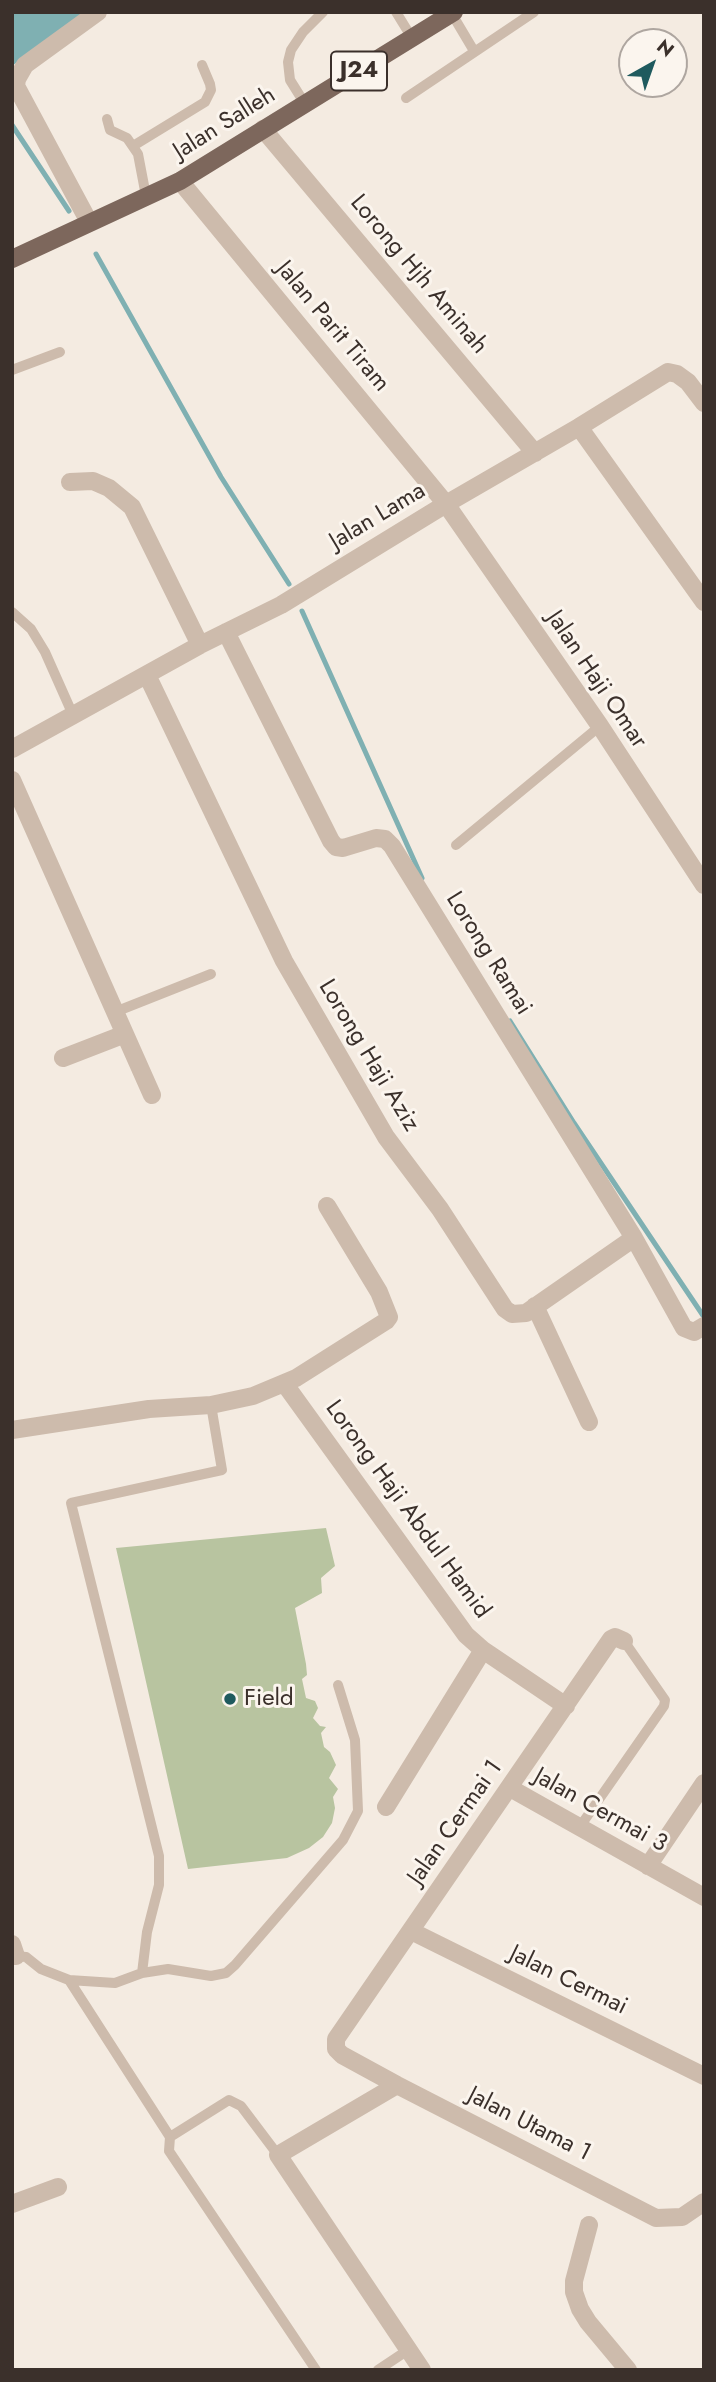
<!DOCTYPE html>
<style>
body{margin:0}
#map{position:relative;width:716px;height:2382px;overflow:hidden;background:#f4ebe1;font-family:Jost,sans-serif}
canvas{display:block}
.frame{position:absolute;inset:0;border:14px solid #3b302b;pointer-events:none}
.north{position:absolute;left:618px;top:28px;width:70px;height:70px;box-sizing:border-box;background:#fbf5ee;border:2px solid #aea6a0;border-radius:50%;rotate:40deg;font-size:19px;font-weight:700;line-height:28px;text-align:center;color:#3b302b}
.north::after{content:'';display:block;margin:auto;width:24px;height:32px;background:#1f5a5e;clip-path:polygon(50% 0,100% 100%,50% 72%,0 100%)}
</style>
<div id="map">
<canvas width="716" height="2382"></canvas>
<div class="frame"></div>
<div class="north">N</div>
</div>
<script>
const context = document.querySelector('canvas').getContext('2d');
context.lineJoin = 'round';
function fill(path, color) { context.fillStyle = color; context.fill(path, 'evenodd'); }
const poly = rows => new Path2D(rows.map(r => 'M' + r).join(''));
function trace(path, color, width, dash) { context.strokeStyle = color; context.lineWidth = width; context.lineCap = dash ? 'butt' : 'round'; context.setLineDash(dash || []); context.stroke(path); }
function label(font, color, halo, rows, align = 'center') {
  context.font = font + ' Jost,sans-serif'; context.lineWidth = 6; context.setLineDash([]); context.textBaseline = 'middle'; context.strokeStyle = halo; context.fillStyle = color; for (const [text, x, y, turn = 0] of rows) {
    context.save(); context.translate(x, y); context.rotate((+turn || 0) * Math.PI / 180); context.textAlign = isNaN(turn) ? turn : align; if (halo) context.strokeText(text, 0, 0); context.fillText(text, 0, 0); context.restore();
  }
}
fill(poly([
 [326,1528,335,1566,321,1578,322,1593,295,1608,306,1664,307,1675,302,1679,306,1698,315,1701,318,1708,313,1718,320,1726,326,1727,321,1733,324,1747,330,1752,336,1765,329,1778,338,1789,333,1797,335,1808,332,1823,323,1837,309,1848,287,1858,188,1869,116,1548]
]), '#b8c4a0');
fill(poly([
 [12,12,87,12,12,66]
]), '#7fb0b2');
trace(poly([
 [12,125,69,211],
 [96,254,221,477,289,584],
 [302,611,422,878],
 [510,1021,574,1123,704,1317]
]), '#7fb0b2', 5);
trace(poly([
 [396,12,412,38],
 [452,14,474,51],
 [406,98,534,12],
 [305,104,290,80,288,62,291,50,303,32,323,12],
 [107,119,110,130,127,138,138,154,146,196],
 [133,146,205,102,211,90,210,84,202,65],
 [12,370,60,352],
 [12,612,31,629,45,652,73,715],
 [456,845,600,726],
 [115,1012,211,974],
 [579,1828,664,1706,665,1700,624,1641],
 [16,1956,26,1957,41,1969,69,1980,115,1983,142,1973,168,1969,211,1976,226,1973,235,1965,343,1840,358,1811,355,1740,338,1685],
 [142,1973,147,1932,159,1885,159,1856,71,1503,222,1470,211,1405],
 [69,1980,170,2137],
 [278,2155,241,2106,229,2100,170,2137,169,2151,316,2370],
 [378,2370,408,2350]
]), '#cdbbac', 10);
trace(poly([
 [263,129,535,453],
 [180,181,446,504,600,726,704,885],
 [89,222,16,86,17,79,25,65,98,12],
 [579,427,668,372,677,374,688,382,704,403],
 [70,482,93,481,109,488,132,507,200,645],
 [226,632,331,841,336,847,343,848,376,838,385,839,392,846,634,1238,684,1328,694,1332,704,1326],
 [147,675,284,961,386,1137,440,1209,505,1309,512,1314,526,1313,634,1238],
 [12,749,200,645,281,605,446,504,579,427,704,602],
 [12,780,152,1095],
 [63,1058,125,1034],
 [535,1306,589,1422],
 [284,1383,466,1635,483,1650,566,1706],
 [12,1430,149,1409,211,1405,253,1396,296,1378,386,1321,389,1317,379,1292,327,1206],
 [624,1641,615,1637,611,1639,336,2039,336,2049,342,2055,397,2085,656,2218,682,2217,704,2202],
 [510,1788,704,1897],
 [386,1807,483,1650],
 [648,1866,704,1783],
 [411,1931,704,2076],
 [12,1944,16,1956,12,1956],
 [397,2085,278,2155,422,2370],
 [12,2204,58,2187],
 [589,2225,574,2281,574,2292,580,2309,588,2322,628,2370]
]), '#cdbbac', 18);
trace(poly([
 [12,259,180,181,454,12]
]), '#7d675c', 18);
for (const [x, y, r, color] of [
 [230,1699,7,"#1f5a5e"]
]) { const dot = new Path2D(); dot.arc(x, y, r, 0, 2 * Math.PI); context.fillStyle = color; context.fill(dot); trace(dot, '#fbf5ee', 2.5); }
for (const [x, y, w] of [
 [359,71,56]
]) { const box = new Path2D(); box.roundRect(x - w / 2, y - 19.5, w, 39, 5); context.fillStyle = '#fbf5ee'; context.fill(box); trace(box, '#3b302b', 2); }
label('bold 23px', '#3b302b', null, [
 ["J24",359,71]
]);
label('24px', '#3b302b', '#fbf5ee', [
 ["Jalan Salleh",225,124,-32],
 ["Lorong Hjh Aminah",418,275,50],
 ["Jalan Parit Tiram",332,327,50],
 ["Jalan Lama",378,517,-31],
 ["Jalan Haji Omar",596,680,56],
 ["Lorong Ramai",488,954,58],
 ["Lorong Haji Aziz",368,1056,59],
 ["Lorong Haji Abdul Hamid",407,1510,54],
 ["Jalan Cermai 3",600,1811,29],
 ["Jalan Cermai 1",456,1823,-55],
 ["Jalan Cermai",568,1981,26],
 ["Jalan Utama 1",529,2125,27]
]);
label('24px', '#3b302b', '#fbf5ee', [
 ["Field",244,1699]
], 'left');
</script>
